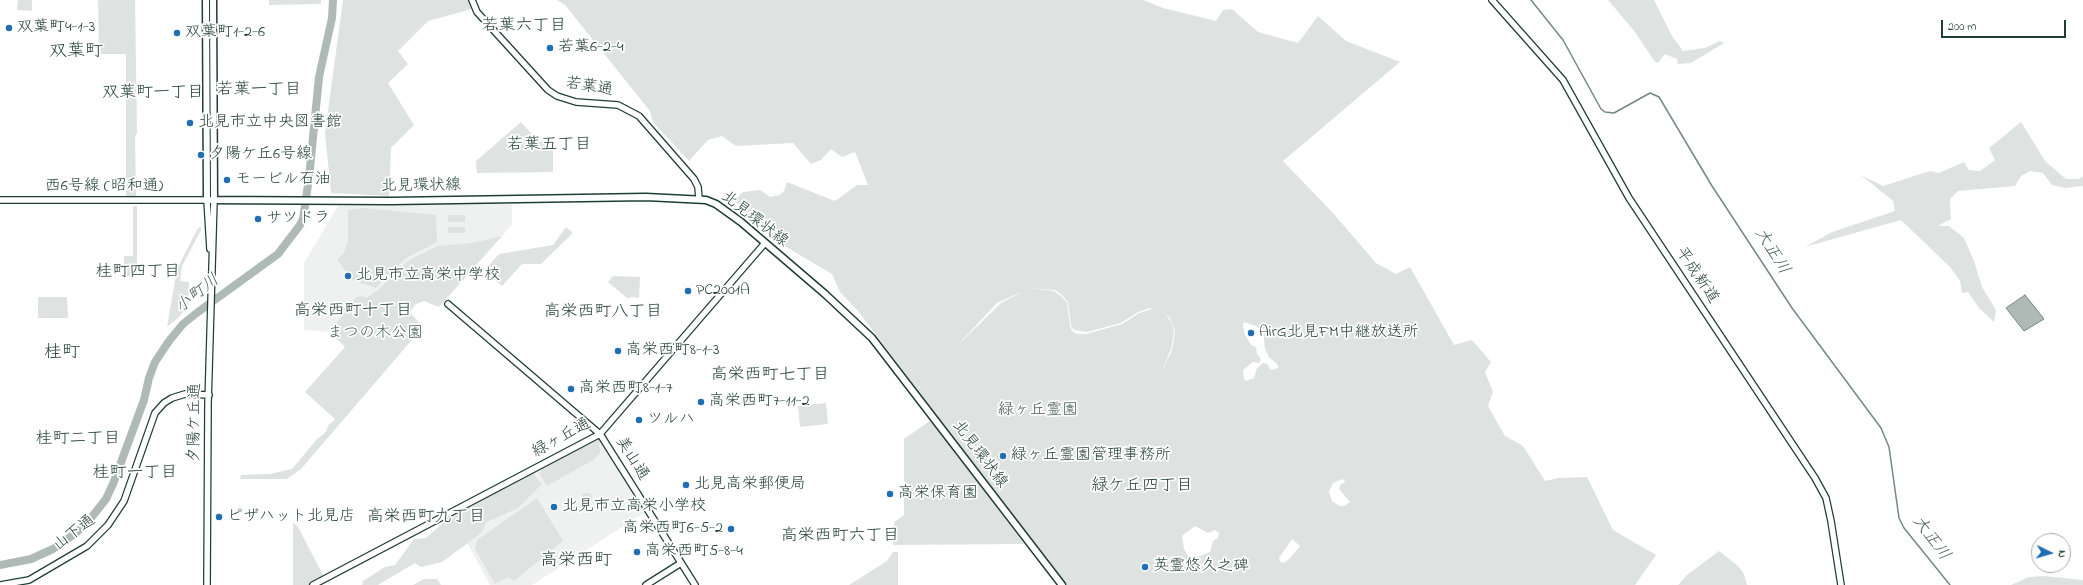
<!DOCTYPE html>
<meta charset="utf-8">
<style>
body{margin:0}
#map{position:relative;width:2083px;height:585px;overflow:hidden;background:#fff;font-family:"Indie Flower",sans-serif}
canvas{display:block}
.north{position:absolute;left:2031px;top:533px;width:40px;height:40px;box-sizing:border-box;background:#fff;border:1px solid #a5b1ae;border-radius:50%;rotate:95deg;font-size:11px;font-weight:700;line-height:16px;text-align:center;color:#1f3d34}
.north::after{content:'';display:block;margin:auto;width:14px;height:18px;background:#1f6fb2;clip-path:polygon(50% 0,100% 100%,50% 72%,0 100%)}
.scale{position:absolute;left:1941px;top:20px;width:125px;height:18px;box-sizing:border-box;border:2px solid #1f3d34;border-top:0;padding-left:5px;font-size:12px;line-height:14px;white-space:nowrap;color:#1f3d34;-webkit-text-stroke:3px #fff;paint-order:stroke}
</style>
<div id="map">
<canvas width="2083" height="585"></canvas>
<div class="north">N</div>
<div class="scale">200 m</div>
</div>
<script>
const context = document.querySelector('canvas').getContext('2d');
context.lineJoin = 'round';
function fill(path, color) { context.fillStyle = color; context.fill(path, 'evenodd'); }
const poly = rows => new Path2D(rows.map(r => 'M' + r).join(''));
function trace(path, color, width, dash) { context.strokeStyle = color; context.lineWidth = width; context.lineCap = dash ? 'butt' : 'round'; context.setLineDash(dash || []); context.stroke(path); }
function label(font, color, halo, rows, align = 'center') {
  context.font = font + ' "Indie Flower","Klee One",sans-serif'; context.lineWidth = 3.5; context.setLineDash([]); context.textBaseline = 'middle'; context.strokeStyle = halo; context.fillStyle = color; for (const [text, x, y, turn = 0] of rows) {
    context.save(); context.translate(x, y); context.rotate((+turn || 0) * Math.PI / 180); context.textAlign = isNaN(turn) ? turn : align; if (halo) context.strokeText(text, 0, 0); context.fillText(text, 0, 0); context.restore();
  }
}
fill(poly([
 [512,204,512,224,502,236,471,243,437,246,409,260,368,302,362,296,330,332,304,330,304,263,338,206],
 [600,434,649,511,639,516,532,585,490,585,451,513]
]), '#eef1f0');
fill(poly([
 [18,0,32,0,32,11,17,10],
 [98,0,135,0,137,133,135,137,136,196,126,196,126,54,99,54],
 [269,0,321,0,321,4,269,5],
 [343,0,469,0,472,9,428,21,398,51,408,64,388,83,414,125,391,148,389,196,331,193,325,133],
 [557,0,1143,0,1163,8,1216,21,1223,10,1232,9,1258,32,1298,43,1318,16,1346,41,1400,62,1283,161,1333,213,1376,263,1396,274,1410,267,1454,345,1472,340,1491,362,1485,372,1493,392,1488,406,1505,436,1523,446,1545,481,1558,478,1587,477,1613,530,1656,555,1635,585,1067,585,964,455,917,390,922,384,917,389,858,311,840,292,832,274,771,238,755,217,734,201,743,192,760,190,770,197,780,195,784,191,787,182,835,201,857,185,868,185,855,152,842,157,831,149,821,160,811,164,793,143,736,146,722,136,708,140,689,161,653,122,650,111,565,5],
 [1029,288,1055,290,1062,295,1068,302,1071,326,1074,330,1087,332,1121,323,1138,312,1150,308,1152,309,1139,313,1122,324,1086,334,1077,334,1072,331,1070,326,1067,302,1061,296,1054,291],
 [1024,291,1001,303,956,347,997,303],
 [1159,309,1169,317,1172,322,1175,332,1172,350,1162,371,1171,349,1174,333,1172,323,1167,316],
 [1244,322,1256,326,1263,331,1265,349,1269,357,1278,365,1278,368,1271,370,1267,364,1263,363,1257,368,1254,378,1246,381,1244,379,1243,370,1253,362,1259,363,1261,359,1257,354,1256,347,1252,346,1245,335,1243,326],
 [1342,479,1346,482,1341,484,1339,489,1350,502,1344,506,1339,506,1332,501,1329,492,1333,483],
 [1195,526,1208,533,1215,530,1219,533,1218,538,1213,541,1210,552,1190,560,1184,549,1182,536],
 [1292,539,1300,546,1289,559,1284,563,1280,562,1279,558],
 [1608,0,1654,0,1672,36,1683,51,1705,48,1720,41,1724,43,1691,63,1678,64,1677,59,1665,54,1658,63,1655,62,1635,32],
 [521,122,538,141,553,142,553,172,477,173,476,161],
 [2021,122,2045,161,2066,179,2079,179,2083,176,2083,186,2065,188,2052,185,2043,173,2030,171,2021,176,2015,186,1958,191,1950,199,1951,219,1938,226,1949,226,1964,238,1974,261,1982,287,1996,310,1994,322,1979,308,1968,292,1962,293,1960,281,1950,267,1901,220,1805,247,1832,232,1895,211,1893,201,1861,175,1883,186,1930,171,1939,173,1964,162,1969,170,1980,171,1995,160,1989,148],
 [133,206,137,206,137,276,124,276,124,256,133,256],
 [364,208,436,215,437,242,406,258,376,288,353,280,337,260,344,253,348,241,348,210],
 [448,215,465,215,465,222,448,222],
 [201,227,201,230,182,266,180,281,189,282,188,306,178,318,167,327,177,269,198,228],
 [448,227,465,227,465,233,448,233],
 [566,227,573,233,541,264,522,264,502,286,484,271,499,254,553,245],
 [502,236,439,307,424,301,416,304,410,312,423,327,301,469,287,479,240,479,241,475,270,474,292,469,317,439,325,433,329,424,334,421,335,419,305,392,345,347,330,332,356,297,362,296,366,298,379,289,409,260,437,246,471,243],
 [613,276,640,277,639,298,630,297,628,299,608,282],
 [38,297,67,297,68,318,38,318],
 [753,391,755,405,743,406,740,403],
 [826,403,828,424,800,427,798,406],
 [931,420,1024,544,893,545,894,522,904,515,904,439],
 [599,439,600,453,593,460,547,486,539,473,543,468],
 [532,472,542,484,518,508,487,522,480,534,442,562,421,567,415,563,378,585,362,585,363,581,385,567,395,565,414,539,426,538,442,524],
 '581.5 498a5.5 5.5 0 1 1 11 0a5.5 5.5 0 1 1-11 0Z',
 [537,498,563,541,514,581,509,577,495,584,475,549,477,540],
 [293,522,298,527,325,579,313,585,293,585],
 [1719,551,1738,566,1744,574,1747,585,1678,585,1687,575],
 [893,552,898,552,898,585,849,585,887,561],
 [2044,576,2083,580,2083,585,2011,585,2029,577],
 [424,579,437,579,441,585,413,585]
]), '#dee3e2');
const water = poly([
 [2025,295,2044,319,2024,331,2006,308,2025,295]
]);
fill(water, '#afbab7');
trace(water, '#758883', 1);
trace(poly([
 [1531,0,1563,40,1601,109,1605,112,1614,113,1650,93,1659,97,1712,186,1792,308,1881,428,1889,447,1899,518,1904,528,1950,585]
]), '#758883', 1.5);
trace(poly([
 [0,565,31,559,53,549,76,533,91,518,106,499,113,484,144,400,149,378,155,362,169,341,183,324,198,312,278,254,300,225,303,219,309,178,319,77,332,18,333,0]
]), '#afbab7', 8);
const tertiary = poly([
 [472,0,477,12,548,90,557,96,576,102,618,105,639,116,694,179,698,187,699,199],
 [1492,0,1563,80,1629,198,1815,478,1826,498,1831,521,1841,585],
 [0,200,207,200,210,249],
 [448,304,600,434,695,585],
 [0,585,29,580,87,546,108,525,124,501,155,413,164,403,172,398,185,394,209,395],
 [207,585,208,404,214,200],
 [313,585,600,434,765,243],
 [646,585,681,563]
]);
const secondary = poly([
 [206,0,207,200,391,201,646,197,706,200,716,204,741,222,825,294,872,338,1062,585],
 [213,0,214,200]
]);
trace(tertiary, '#1f3d34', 8);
trace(secondary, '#1f3d34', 9);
trace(tertiary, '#fff', 5.5);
trace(secondary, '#fff', 6);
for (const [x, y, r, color] of [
 [9,28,4,"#1f6fb2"],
 [177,33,4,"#1f6fb2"],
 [550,48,4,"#1f6fb2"],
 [190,123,4,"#1f6fb2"],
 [201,155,4,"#1f6fb2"],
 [227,180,4,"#1f6fb2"],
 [258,219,4,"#1f6fb2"],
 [348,276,4,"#1f6fb2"],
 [688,291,4,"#1f6fb2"],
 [1251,333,4,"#1f6fb2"],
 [618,351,4,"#1f6fb2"],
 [571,389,4,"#1f6fb2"],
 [701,402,4,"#1f6fb2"],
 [639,420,4,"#1f6fb2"],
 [1003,456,4,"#1f6fb2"],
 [686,485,4,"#1f6fb2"],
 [890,494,4,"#1f6fb2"],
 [554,507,4,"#1f6fb2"],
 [219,517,4,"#1f6fb2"],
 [731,529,4,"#1f6fb2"],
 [637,552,4,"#1f6fb2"],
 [1145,567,4,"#1f6fb2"]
]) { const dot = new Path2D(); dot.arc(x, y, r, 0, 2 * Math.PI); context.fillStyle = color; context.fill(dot); trace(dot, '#fff', 1.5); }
label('16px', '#1f3d34', '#fff', [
 ["双葉町4-1-3",17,28],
 ["双葉町1-2-6",185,33],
 ["若葉6-2-4",558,48],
 ["北見市立中央図書館",198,123],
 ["夕陽ケ丘6号線",209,155],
 ["モービル石油",235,180],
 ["サツドラ",266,219],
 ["北見市立高栄中学校",356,276],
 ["PC2001A",696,291],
 ["AirG北見FM中継放送所",1259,333],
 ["高栄西町8-1-3",626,351],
 ["高栄西町8-1-7",579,389],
 ["高栄西町7-11-2",709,402],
 ["ツルハ",647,420],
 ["緑ヶ丘霊園管理事務所",1011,456],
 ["北見高栄郵便局",694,485],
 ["高栄保育園",898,494],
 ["北見市立高栄小学校",562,507],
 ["ピザハット北見店",227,517],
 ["高栄西町6-5-2",723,529,"right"],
 ["高栄西町5-8-4",645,552],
 ["英霊悠久之碑",1153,567]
], 'left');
label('16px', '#1f3d34', '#fff', [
 ["若葉通",589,88,9],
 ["西6号線 (昭和通)",104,187],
 ["北見環状線",421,187,-1],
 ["北見環状線",754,220,38],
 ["平成新道",1696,276,56],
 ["夕陽ケ丘通",196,423,-89],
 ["緑ヶ丘通",562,439,-29],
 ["北見環状線",979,455,53],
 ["美山通",631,459,58],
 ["山下通",75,534,-38]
]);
label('16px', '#455e57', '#fff', [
 ["まつの木公園",375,334],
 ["緑ヶ丘霊園",1038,411]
]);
label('17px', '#1f3d34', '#fff', [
 ["若葉六丁目",524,27],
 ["若葉一丁目",259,91],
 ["双葉町一丁目",153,94],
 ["若葉五丁目",549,146],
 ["桂町四丁目",138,273],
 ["高栄西町十丁目",353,312],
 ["高栄西町八丁目",603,313],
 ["高栄西町七丁目",770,376],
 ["桂町二丁目",78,440],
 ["桂町一丁目",135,474],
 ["緑ケ丘四丁目",1142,487],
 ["高栄西町九丁目",426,518],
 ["高栄西町六丁目",840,537]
]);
label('italic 17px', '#4a625b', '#fff', [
 ["大正川",1771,252,58],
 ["小町川",198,295,-39],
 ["大正川",1930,539,53]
]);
label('18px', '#1f3d34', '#fff', [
 ["双葉町",76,53],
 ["桂町",62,354],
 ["高栄西町",576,562]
]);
</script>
